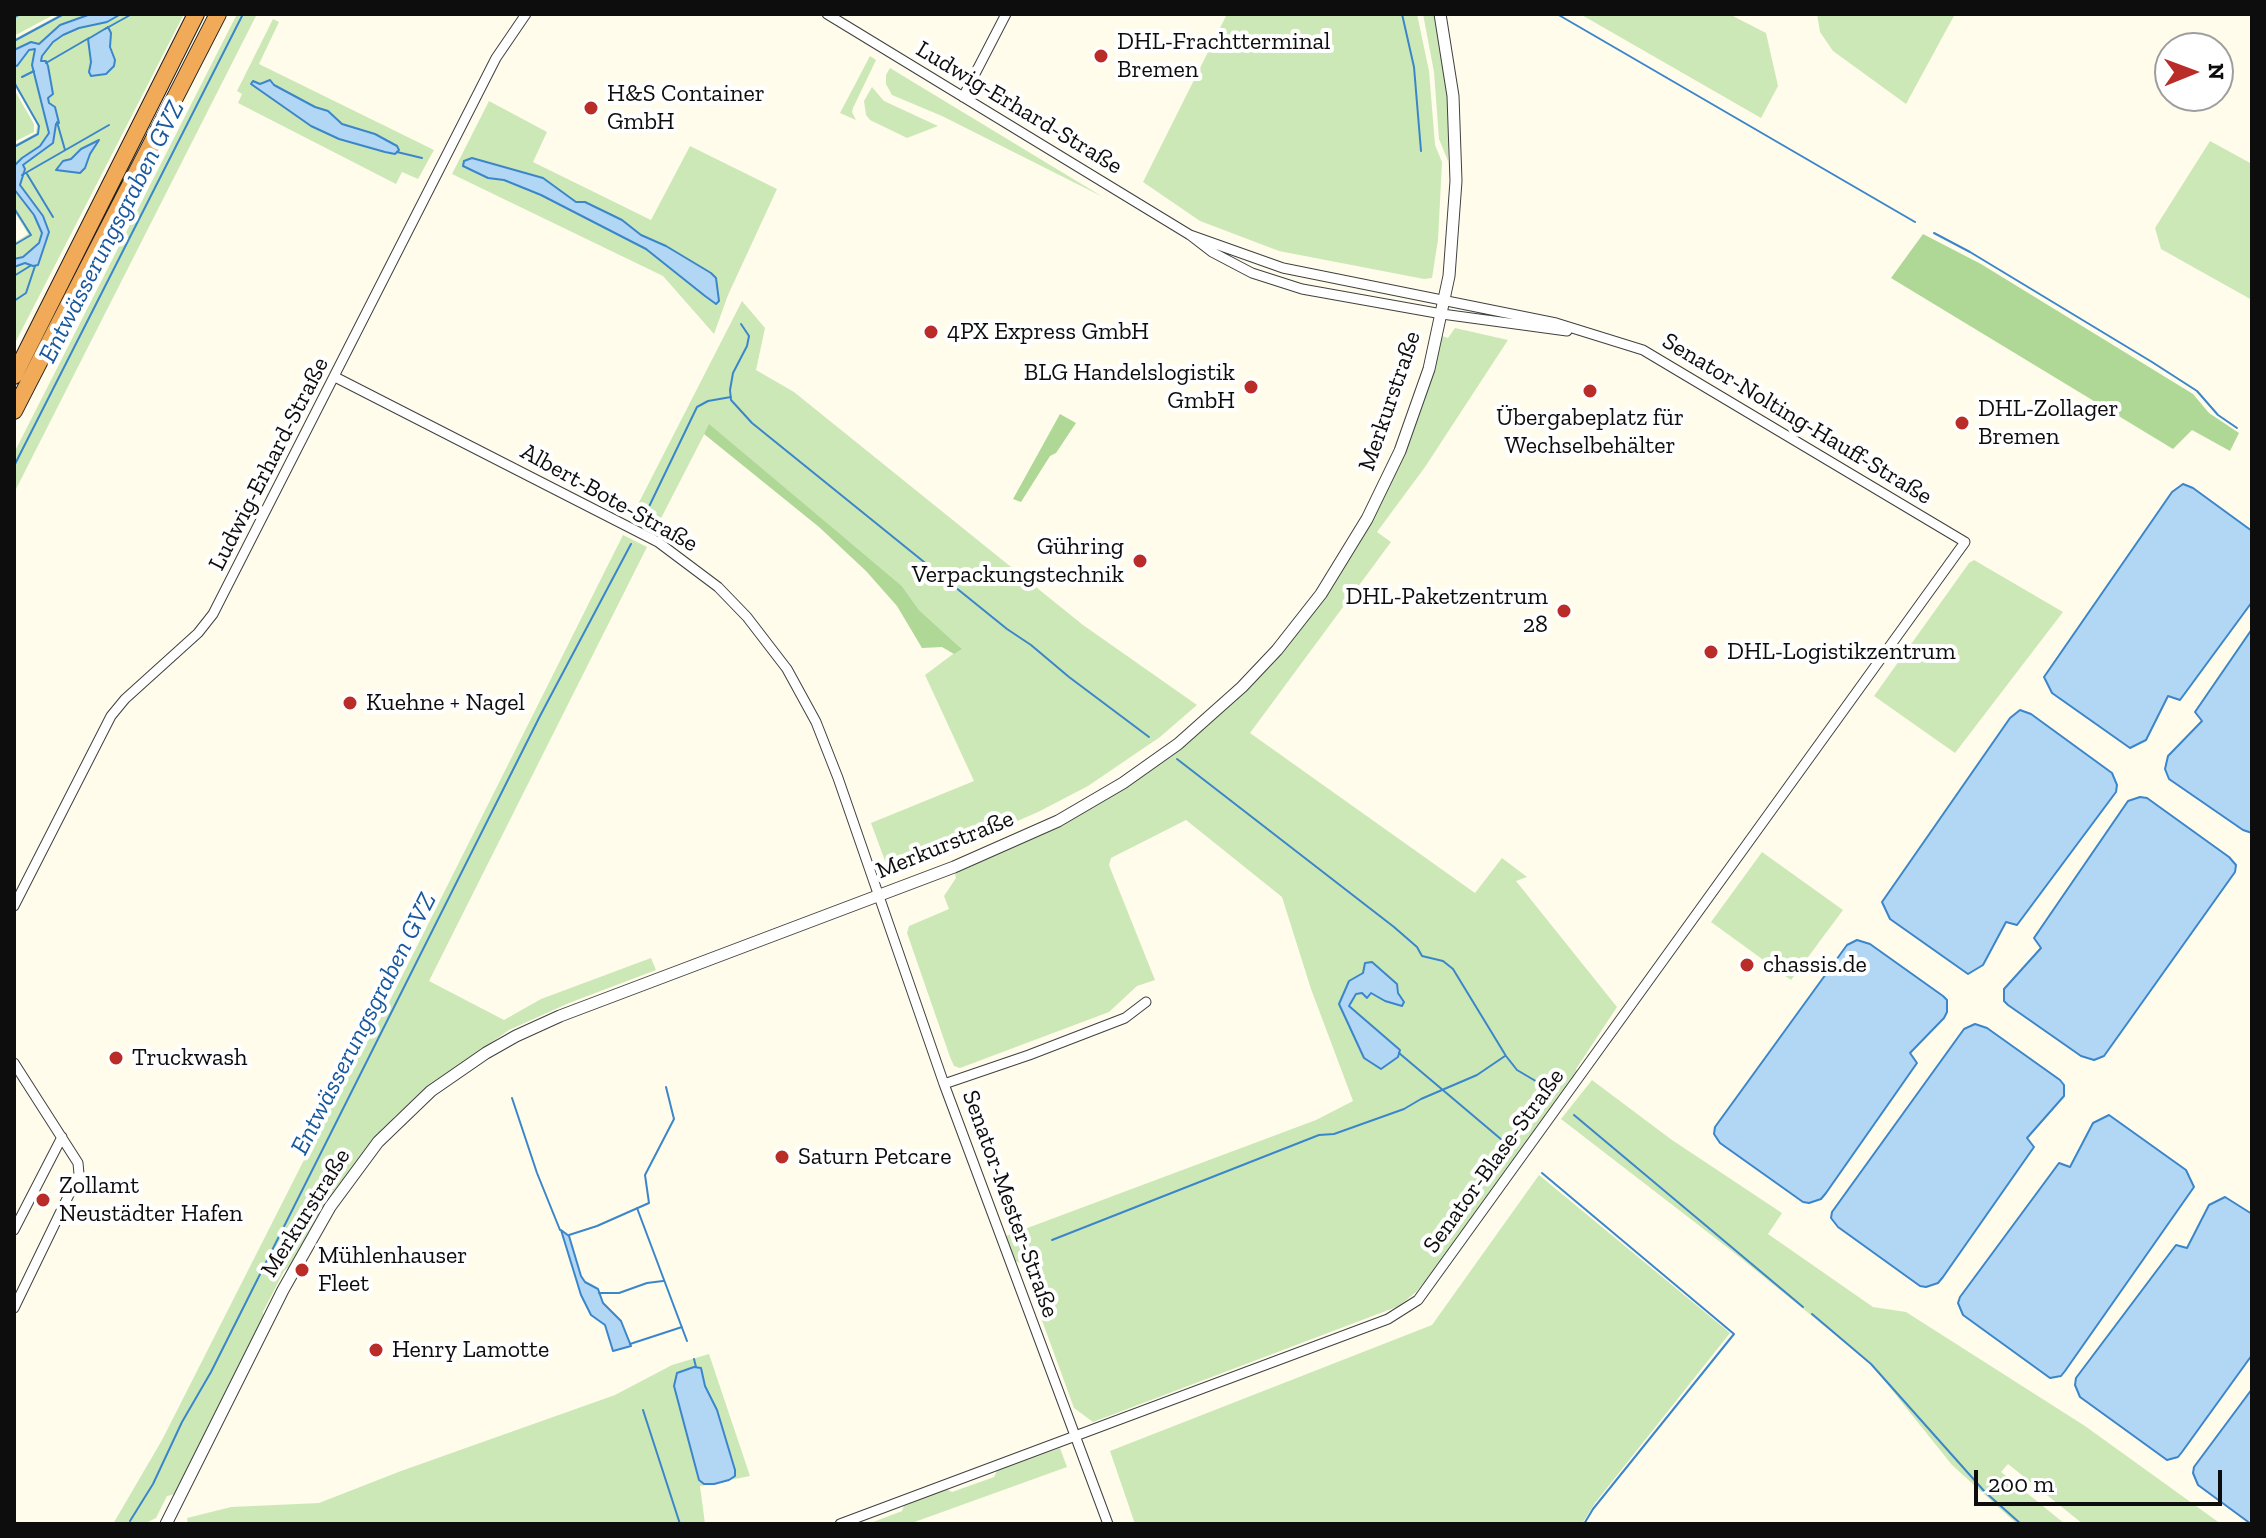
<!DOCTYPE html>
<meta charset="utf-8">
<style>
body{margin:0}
#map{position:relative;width:2266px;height:1538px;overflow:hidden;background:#fffcec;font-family:"Zilla Slab",serif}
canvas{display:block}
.frame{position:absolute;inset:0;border:16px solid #0d0d0d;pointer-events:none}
.north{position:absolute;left:2154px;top:32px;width:80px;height:80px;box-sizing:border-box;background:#fff;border:2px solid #9e9e9e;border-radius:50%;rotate:89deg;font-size:22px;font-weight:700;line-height:32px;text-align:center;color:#0d0d0d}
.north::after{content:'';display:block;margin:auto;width:28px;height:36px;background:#ba2c27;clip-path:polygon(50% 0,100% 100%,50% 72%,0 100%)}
.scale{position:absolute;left:1974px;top:1470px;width:248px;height:36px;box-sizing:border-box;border:4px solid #0d0d0d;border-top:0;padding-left:10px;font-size:24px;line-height:28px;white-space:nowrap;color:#0d0d0d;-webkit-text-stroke:6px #fff;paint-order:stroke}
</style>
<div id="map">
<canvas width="2266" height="1538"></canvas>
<div class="frame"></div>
<div class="north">N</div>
<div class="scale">200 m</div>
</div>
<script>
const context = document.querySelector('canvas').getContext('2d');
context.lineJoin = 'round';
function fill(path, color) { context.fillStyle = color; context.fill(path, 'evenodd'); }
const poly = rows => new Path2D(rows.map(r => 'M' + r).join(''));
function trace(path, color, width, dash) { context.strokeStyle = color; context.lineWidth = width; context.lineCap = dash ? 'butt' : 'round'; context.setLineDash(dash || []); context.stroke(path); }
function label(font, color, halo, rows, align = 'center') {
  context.font = font + ' "Zilla Slab",serif'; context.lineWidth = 8; context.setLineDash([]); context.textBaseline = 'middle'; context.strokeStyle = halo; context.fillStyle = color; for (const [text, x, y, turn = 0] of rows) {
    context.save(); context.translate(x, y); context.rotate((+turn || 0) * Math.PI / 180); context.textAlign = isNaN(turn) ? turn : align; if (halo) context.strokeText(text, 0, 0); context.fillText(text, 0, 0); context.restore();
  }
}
fill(poly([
 [14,14,55,14,14,36],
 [61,14,184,14,14,345,14,243,28,234,14,211,14,145,36,133,37,124,14,84,14,39],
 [237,14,257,14,14,493,14,453],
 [1227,14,1417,14,1429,71,1435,145,1442,162,1438,240,1432,278,1424,279,1279,251,1200,221,1143,182],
 [1423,14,1436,14,1440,35,1450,112,1448,161,1439,139,1434,72],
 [1580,14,1729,14,1766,33,1778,86,1761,118],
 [1817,14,1955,14,1906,104,1833,51,1820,32],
 [273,19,279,22,259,64,434,150,418,179,402,172,396,184,238,103,242,94,237,91],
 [870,56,876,60,853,108,852,112,856,120,840,113],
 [890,68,1103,197,942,116,892,95,886,84,886,75],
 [872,87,884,101,938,126,907,138,870,120,866,115,864,101],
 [14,89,34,124,34,132,14,142],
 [489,101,547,132,533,162,651,220,690,146,777,189,728,295,714,334,663,276,452,174],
 [2210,141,2252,164,2252,300,2161,249,2155,228],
 [742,301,765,328,756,370,794,392,1083,625,1197,705,1160,737,1088,786,1038,812,956,848,895,871,888,869,871,823,974,781,925,675,961,648,919,610,902,586,709,425,656,528,632,516],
 [1455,328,1508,340,1425,467,1377,532,1391,542,1250,733,1475,893,1502,858,1527,877,1516,881,1617,1007,1576,1069,1577,1071,1435,1269,1416,1292,1399,1306,1093,1422,1074,1408,1021,1263,1014,1261,1006,1236,1316,1120,1353,1101,1311,989,1282,897,1186,820,1111,858,1109,865,1155,980,1137,986,1109,1012,960,1068,954,1066,950,1057,907,933,909,926,949,909,944,896,956,878,955,873,1052,829,1203,729,1266,668,1364,533,1442,336,1448,338],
 [623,535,647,547,429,981,504,1020,541,999,651,958,656,970,569,1003,509,1030,442,1077,395,1116,349,1172,290,1266,284,1271,263,1312,264,1319,176,1494,167,1496,156,1518,144,1524,113,1524,162,1440,342,1085,383,1014],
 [1974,560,2063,612,1955,753,1874,696,1969,563],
 [1762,852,1843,910,1791,980,1711,922],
 [1592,1080,1672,1140,1782,1213,1768,1234,1873,1307,1906,1312,2085,1426,2221,1524,2083,1524,2008,1464,2001,1472,2065,1524,2017,1524,1952,1465,1871,1364,1732,1251,1561,1119],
 [1539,1175,1730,1333,1595,1503,1582,1524,1135,1524,1110,1451,1432,1325],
 [709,1354,750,1476,700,1486,705,1524,188,1524,187,1518,231,1507,319,1503,401,1471,615,1395,672,1365],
 [1060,1448,1067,1467,909,1524,868,1524,902,1511,904,1506,946,1489,952,1492,994,1477,997,1471]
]), '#cde8b7');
fill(poly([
 [1923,234,1981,264,2193,394,2209,413,2239,433,2230,451,2192,430,2173,449,1891,278],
 [1060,414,1076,423,1056,453,1050,456,1021,502,1013,499],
 [709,424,902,586,919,610,962,649,954,654,942,647,922,648,897,606,866,571,819,527,704,434]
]), '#afd897');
const water = poly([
 [121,14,107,22,79,28,63,35,53,42,42,56,41,61,46,61,48,66,53,94,48,98,49,103,55,107,59,123,56,124,53,143,23,165,25,169,20,185,43,216,49,232,38,265,33,266,25,263,14,267,14,259,23,257,39,243,42,233,34,215,14,189,14,166,22,158,40,146,49,133,32,65,35,49,29,50,17,66,14,65,14,50,31,42,39,44,60,25,88,15,121,14],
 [108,27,111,33,110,47,115,60,114,66,106,74,91,76,89,72,91,62,88,39,108,27],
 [270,80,274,85,315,107,328,111,342,124,375,134,397,146,399,150,395,154,385,152,339,139,311,126,251,84,253,81,260,84,270,80],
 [99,140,90,154,85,168,80,173,56,170,63,161,71,159,81,149,99,140],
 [472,158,543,178,576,202,585,202,622,220,641,235,666,246,711,273,716,278,719,301,716,304,705,296,646,249,541,195,504,180,488,178,463,166,464,161,472,158],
 [2183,484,2193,488,2252,531,2252,602,2180,700,2168,696,2146,740,2130,748,2052,693,2044,677,2172,492,2183,484],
 [2252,629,2252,833,2243,830,2169,779,2165,769,2168,756,2202,721,2195,712,2252,629],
 [2020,710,2031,714,2112,773,2117,785,2116,792,2017,925,2006,922,1983,965,1968,974,1890,919,1882,902,2010,718,2020,710],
 [2140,797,2147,798,2229,857,2236,865,2235,872,2104,1056,2094,1060,2081,1056,2008,1005,2004,1001,2004,989,2041,948,2034,938,2128,801,2140,797],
 [1857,940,1870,944,1943,996,1947,1000,1947,1012,1944,1018,1910,1053,1917,1063,1826,1193,1821,1199,1809,1203,1803,1202,1720,1143,1714,1134,1715,1127,1847,945,1857,940],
 [1372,962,1397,984,1398,993,1404,1002,1402,1006,1385,1001,1371,993,1367,998,1362,993,1356,994,1349,1006,1400,1050,1398,1057,1381,1069,1364,1058,1339,1004,1349,981,1363,973,1365,963,1372,962],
 [1975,1024,1987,1028,2060,1080,2064,1085,2064,1096,2027,1138,2034,1147,1943,1277,1938,1283,1926,1287,1920,1286,1838,1227,1831,1218,1832,1212,1964,1029,1975,1024],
 [2109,1115,2186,1170,2194,1187,2065,1371,2061,1376,2050,1378,1963,1315,1958,1303,1960,1297,2059,1163,2070,1167,2093,1123,2109,1115],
 [2225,1197,2252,1214,2252,1355,2182,1452,2178,1457,2167,1460,2080,1397,2075,1385,2076,1378,2176,1245,2187,1248,2209,1205,2225,1197],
 [561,1230,569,1236,581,1276,585,1282,598,1289,603,1303,621,1321,631,1346,613,1351,605,1325,591,1315,581,1295,561,1230],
 [694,1367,701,1368,705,1386,717,1410,735,1470,735,1476,729,1480,714,1484,704,1484,699,1480,674,1386,677,1373,694,1367],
 [2252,1389,2252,1524,2251,1524,2198,1485,2193,1473,2194,1467,2252,1389]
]);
fill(water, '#b2d7f5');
trace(water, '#3b86ca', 2);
trace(poly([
 [1402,14,1414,67,1421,151],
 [1557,14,1915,222],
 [14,18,20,14],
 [105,29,132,14],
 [14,41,64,14],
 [46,63,89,38],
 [22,77,34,71],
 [14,82,39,126,38,134,14,147],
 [57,122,65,150],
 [397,152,422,158],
 [27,174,53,217],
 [22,175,109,125],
 [14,208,31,235,14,245],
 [1934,233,1970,252,2152,362,2197,391,2218,415,2237,428],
 [14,276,30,266],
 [14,301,26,293,35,266],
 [741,324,749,336,747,346,733,373,730,390,731,400,752,423,1007,629,1031,645,1069,677,1149,737],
 [14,466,243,14],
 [644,517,697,407,708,401,731,397],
 [1177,759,1394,927,1417,947,1422,956,1443,961,1453,969,1506,1056,1517,1070,1539,1083,1550,1095],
 [1399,1053,1502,1140],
 [512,1098,537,1173,560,1230],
 [1574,1115,1803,1307],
 [1542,1173,1734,1334,1593,1509,1584,1524],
 [637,1208,687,1341],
 [569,1235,597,1226,649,1203,645,1175,674,1119,666,1087],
 [1052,1240,1319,1135,1334,1134,1404,1109,1421,1099,1477,1075,1505,1056],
 [599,1293,619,1293,647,1283,663,1281],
 [1812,1314,1871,1364,1985,1492,2021,1524],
 [630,1344,682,1327],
 [694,1359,696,1367],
 [643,1410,680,1524],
 [130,1521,153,1484,182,1422,211,1372,540,716,631,544]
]), '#3b86ca', 2);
const minor = poly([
 [827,14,1190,235,1212,252,1252,273,1302,289,1442,314,1567,331],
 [963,97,1006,14],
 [335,377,658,542,718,587,747,617,787,669,816,722,838,778,944,1084,1108,1524],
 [14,906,111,716,125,699,198,633,213,614,496,58,526,14],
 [14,1063,78,1163,79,1174,14,1308],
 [944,1084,1029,1055,1125,1018,1146,1002],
 [14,1230,62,1137],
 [840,1524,1388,1319,1418,1300,1965,542,1643,350,1556,323,1283,268,1190,235]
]);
const tertiary = poly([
 [166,1524,283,1290,330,1207,378,1142,431,1091,486,1053,516,1036,560,1016,954,867,1058,821,1123,783,1178,744,1242,687,1277,650,1321,594,1367,519,1400,451,1429,369,1449,276,1456,181,1453,96,1440,14]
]);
const motorway = poly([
 [14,376,196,14],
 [14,411,218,14]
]);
trace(minor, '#404040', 11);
trace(tertiary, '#404040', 13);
trace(motorway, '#1e1e1e', 18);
trace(minor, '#fff', 9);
trace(tertiary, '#fff', 11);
trace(motorway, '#f1aa58', 16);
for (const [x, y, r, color] of [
 [1101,56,8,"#ba2c27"],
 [591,108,8,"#ba2c27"],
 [931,332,8,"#ba2c27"],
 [1251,387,8,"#ba2c27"],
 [1590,391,8,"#ba2c27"],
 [1962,423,8,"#ba2c27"],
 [1140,561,8,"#ba2c27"],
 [1564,611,8,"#ba2c27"],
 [1711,652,8,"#ba2c27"],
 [350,703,8,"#ba2c27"],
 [1747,965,8,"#ba2c27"],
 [116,1058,8,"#ba2c27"],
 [782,1157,8,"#ba2c27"],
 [43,1200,8,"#ba2c27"],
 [302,1270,8,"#ba2c27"],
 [376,1350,8,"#ba2c27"]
]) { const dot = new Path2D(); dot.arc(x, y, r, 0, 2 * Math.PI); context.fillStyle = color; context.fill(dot); trace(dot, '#fff', 3); }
label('24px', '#0d0d0d', '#fff', [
 ["DHL-Frachtterminal",1117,42],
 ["Bremen",1117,70],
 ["H&S Container",607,94],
 ["GmbH",607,122],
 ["4PX Express GmbH",947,332],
 ["BLG Handelslogistik",1235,373,"right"],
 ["GmbH",1235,401,"right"],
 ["DHL-Zollager",1978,409],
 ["Bremen",1978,437],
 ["Übergabeplatz für",1590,418,"center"],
 ["Wechselbehälter",1590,446,"center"],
 ["Gühring",1124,547,"right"],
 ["Verpackungstechnik",1124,575,"right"],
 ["DHL-Paketzentrum",1548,597,"right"],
 ["28",1548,625,"right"],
 ["DHL-Logistikzentrum",1727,652],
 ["Kuehne + Nagel",366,703],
 ["chassis.de",1763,965],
 ["Truckwash",132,1058],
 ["Saturn Petcare",798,1157],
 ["Zollamt",59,1186],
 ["Neustädter Hafen",59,1214],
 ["Mühlenhauser",318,1256],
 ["Fleet",318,1284],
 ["Henry Lamotte",392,1350]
], 'left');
label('24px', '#0d0d0d', '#fff', [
 ["Ludwig-Erhard-Straße",1019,108,31],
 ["Merkurstraße",1390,401,-71],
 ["Senator-Nolting-Hauff-Straße",1797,419,31],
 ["Ludwig-Erhard-Straße",269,464,-63],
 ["Albert-Bote-Straße",609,498,29],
 ["Merkurstraße",945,845,-22],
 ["Senator-Blase-Straße",1494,1161,-54],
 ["Senator-Mester-Straße",1010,1204,70],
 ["Merkurstraße",306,1213,-58]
]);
label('italic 26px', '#19589c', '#fff', [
 ["Entwässerungsgraben GVZ",112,232,-63],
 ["Entwässerungsgraben GVZ",364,1024,-63]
]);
</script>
